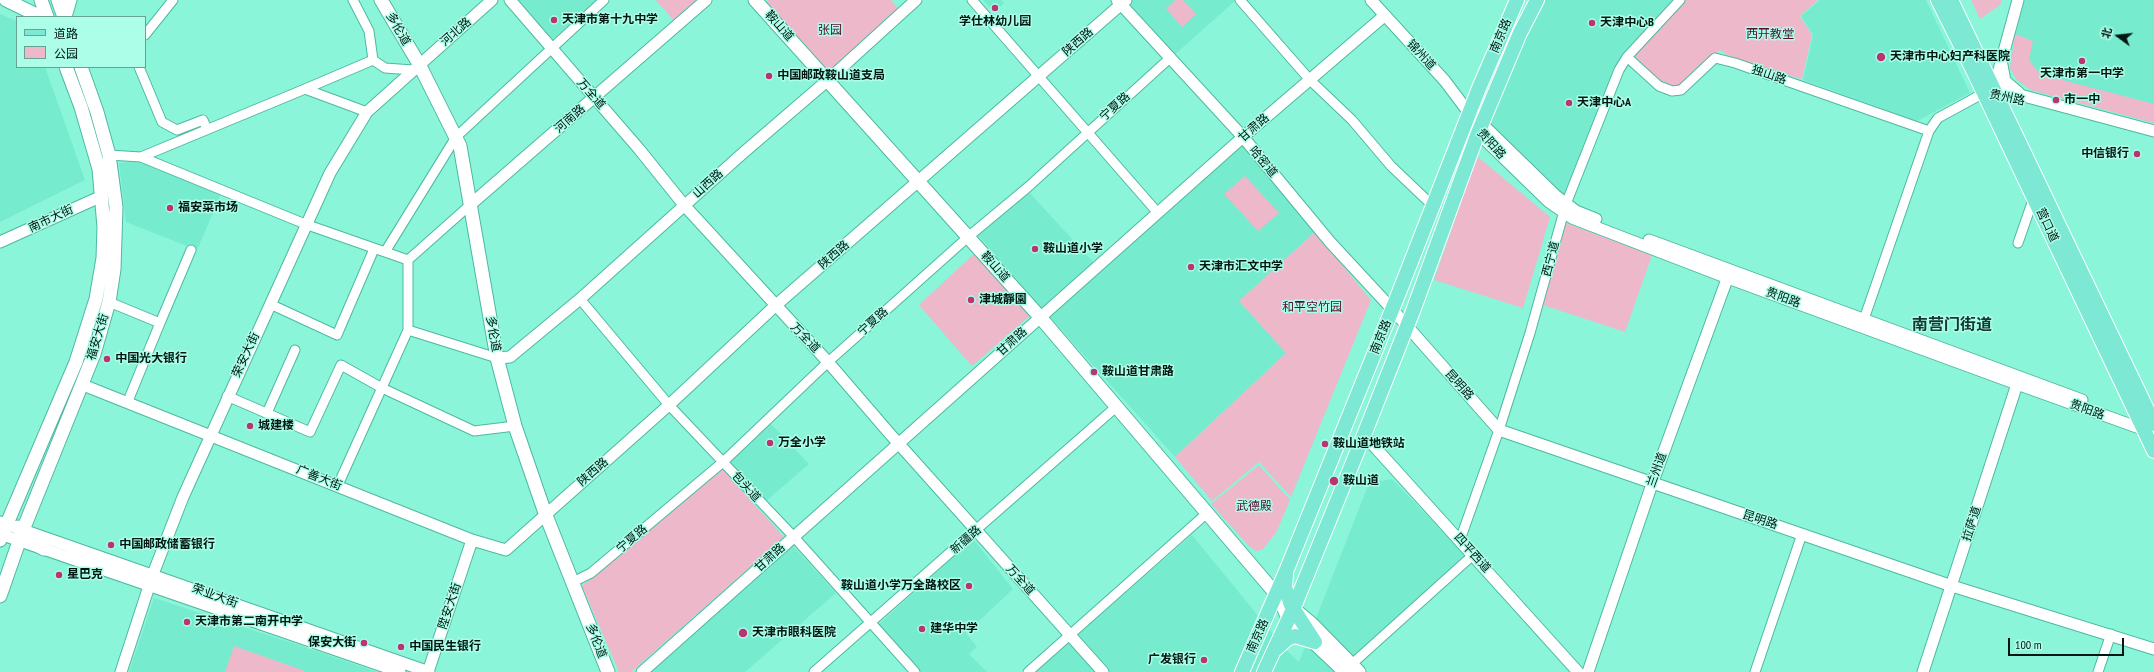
<!DOCTYPE html>
<meta charset="utf-8">
<style>
body{margin:0}
#map{position:relative;width:2154px;height:672px;overflow:hidden;background:#8bf5da;font-family:"PT Sans Narrow","Noto Sans SC",sans-serif}
canvas{display:block}
.legend{position:absolute;left:16px;top:16px;width:130px;height:52px;box-sizing:border-box;background:#acfee8;border:1px solid #68a292;margin:0;padding:5px 7px;list-style:none;font-size:12px;color:#011712}
.legend li{display:flex;align-items:center;gap:8px;height:20px}
.legend b{width:20px;border:1px solid #68a292}
.north{position:absolute;left:2098px;top:16px;width:40px;height:40px;-webkit-text-stroke:3px #acfee8;paint-order:stroke;rotate:285deg;font-size:11px;font-weight:700;line-height:16px;text-align:center;color:#011712}
.north::after{content:'';display:block;margin:auto;width:14px;height:18px;background:#011712;clip-path:polygon(50% 0,100% 100%,50% 72%,0 100%)}
.scale{position:absolute;left:2008px;top:638px;width:116px;height:18px;box-sizing:border-box;border:2px solid #011712;border-top:0;padding-left:5px;font-size:12px;line-height:14px;white-space:nowrap;color:#011712;-webkit-text-stroke:3px #acfee8;paint-order:stroke}
</style>
<div id="map">
<canvas width="2154" height="672"></canvas>
<ul class="legend">
<li><b style="height:5px;background:#7de8d4"></b>道路</li>
<li><b style="height:11px;background:#ecb8ca"></b>公园</li>
</ul>
<div class="north">北</div>
<div class="scale">100 m</div>
</div>
<script>
const context = document.querySelector('canvas').getContext('2d');
context.lineJoin = 'round';
function fill(path, color) { context.fillStyle = color; context.fill(path, 'evenodd'); }
const poly = rows => new Path2D(rows.map(r => 'M' + r).join(''));
function trace(path, color, width, dash) { context.strokeStyle = color; context.lineWidth = width; context.lineCap = dash ? 'butt' : 'round'; context.setLineDash(dash || []); context.stroke(path); }
function label(font, color, halo, rows, align = 'center') {
  context.font = font + ' "PT Sans Narrow","Noto Sans SC",sans-serif'; context.lineWidth = 3; context.setLineDash([]); context.textBaseline = 'middle'; context.strokeStyle = halo; context.fillStyle = color; for (const [text, x, y, turn = 0] of rows) {
    context.save(); context.translate(x, y); context.rotate((+turn || 0) * Math.PI / 180); context.textAlign = isNaN(turn) ? turn : align; if (halo) context.strokeText(text, 0, 0); context.fillText(text, 0, 0); context.restore();
  }
}
fill(poly([
 [515,0,597,0,551,41],
 [983,0,1001,0,1004,3,994,13],
 [1130,0,1235,0,1235,1,1172,57,1125,6],
 [1538,0,1674,0,1625,52,1614,70,1565,198,1484,129],
 [1820,0,1926,0,1970,93,1917,121,1803,80,1813,35,1801,16],
 [2024,0,2154,0,2154,123,2031,90,2017,80,2010,68,2011,55],
 [0,14,17,21,17,67,45,67,85,180,0,222],
 [1242,143,1315,232,1239,301,1286,353,1175,457,1050,317],
 [139,161,221,194,197,250,126,222,119,163],
 [1028,191,1095,264,1043,310,977,234],
 [771,424,809,464,766,501,729,463],
 [1392,479,1467,557,1338,672,1035,672,1192,535,1287,651,1299,662,1369,483],
 [973,539,1013,589,966,633,977,647,969,654,987,672,921,672,878,625],
 [792,545,836,593,745,672,650,672],
 [154,598,302,646,377,672,129,672]
]), '#76ebce');
fill(poly([
 [656,0,700,0,675,22],
 [768,0,891,0,900,11,828,76,764,4],
 [1175,0,1183,0,1196,14,1182,27,1166,9],
 [1684,0,1818,0,1800,16,1812,35,1802,79,1738,62,1720,50,1679,88,1659,84,1630,57],
 [1971,0,2002,0,2000,5,1980,19],
 [2015,34,2033,41,2029,60,2040,74,2154,104,2154,123,2031,90,2017,80,2010,68],
 [1477,156,1550,217,1523,308,1434,280],
 [1245,176,1279,213,1258,231,1224,194],
 [1566,223,1652,255,1625,332,1543,305],
 [1315,232,1371,300,1291,497,1259,462,1212,501,1175,457,1286,353,1239,301],
 [978,250,1033,313,972,366,919,305],
 [1259,465,1290,500,1276,533,1262,550,1256,551,1249,546,1211,504],
 [722,469,784,537,631,672,619,672,582,586],
 [234,646,308,672,225,672]
]), '#ecb8ca');
const minor = poly([
 [353,0,369,31,373,60],
 [972,0,1158,213],
 [1240,0,1310,80,1352,120,1391,166,1433,206],
 [145,35,173,0],
 [1627,57,1659,86,1672,91,1681,90,1715,58,1735,63,1929,131],
 [139,67,162,122,177,130,203,120,207,129],
 [305,89,373,60,385,68,413,70],
 [109,155,141,157,305,224,408,260],
 [141,157,305,89,367,112],
 [2018,243,2034,197],
 [385,252,456,137,604,0],
 [580,299,669,405,794,537,915,672],
 [109,302,160,323,128,401],
 [270,304,337,335,374,249],
 [160,323,191,250],
 [1862,325,1929,131,1938,118,1984,93],
 [408,330,497,358],
 [227,396,310,432,341,365,382,388,474,431,515,426],
 [267,413,295,350],
 [338,485,408,330,408,260,470,205],
 [1460,540,1499,430,1530,333,1566,204,1619,70,1627,57,1680,0],
 [573,582,591,573,723,462,828,362,968,237,1028,187,1170,58],
 [1352,664,1473,555],
 [814,672,1116,407],
 [1028,672,1206,514],
 [1755,672,1802,534],
 [2098,672,2111,634]
]);
const tertiary = poly([
 [510,0,639,149,684,205,828,362,890,434,1103,672],
 [1117,0,1243,137,1330,242,1392,309,1499,430,1952,586,2154,649],
 [1371,0,1445,81,1469,113,1478,133,1549,202,1572,218,1728,278,2017,384,2145,430,2148,429],
 [66,17,71,0],
 [2002,65,2005,81,2019,93],
 [1994,88,2018,0],
 [1989,91,1994,88,2154,131],
 [1477,119,1555,195,1576,211,1596,219],
 [470,205,706,0],
 [1649,240,2082,400],
 [0,242,102,196],
 [497,358,510,357,580,299,743,153,828,80,916,0],
 [83,385,472,540,506,550,669,405,775,306,1126,0],
 [1364,435,1578,672],
 [0,522,429,672],
 [0,534,400,672],
 [121,672,153,574,183,497,330,173,367,112,492,0],
 [428,672,472,540],
 [642,672,1243,137,1384,16],
 [1588,672,1652,484,1730,271],
 [1923,672,2019,378]
]);
const secondary = poly([
 [6,0,41,17],
 [41,0,47,17],
 [58,0,64,17],
 [381,0,419,64,460,146,497,358,515,426,545,513,608,672],
 [755,0,1040,317,1276,594,1312,624,1359,672],
 [18,527,26,539,44,549],
 [0,540,76,362,96,299,103,258,104,227,99,169,81,107,66,67],
 [0,596,23,530,94,354,109,302,114,269,116,207,109,155,97,112,81,67],
 [1284,609,1288,618,1345,672]
]);
const primary = poly([
 [1938,0,1972,68,2154,451],
 [1951,0,2154,424],
 [1286,575,1285,587,1291,605,1315,642],
 [1276,649,1287,639,1295,636,1315,642],
 [1242,672,1287,569,1398,295,1479,88,1517,0],
 [1264,672,1294,607,1364,435,1413,311,1478,133,1520,33,1537,0]
]);
trace(minor, '#4db9a1', 11);
trace(tertiary, '#4db9a1', 13);
trace(secondary, '#4db9a1', 15);
trace(primary, '#fff', 16);
trace(minor, '#fff', 9);
trace(tertiary, '#fff', 11);
trace(secondary, '#fff', 13);
trace(primary, '#7de8d4', 14);
for (const [x, y, r, color] of [
 [995,8,4,"#ba3373"],
 [554,20,4,"#ba3373"],
 [1592,23,4,"#ba3373"],
 [1881,57,5,"#ba3373"],
 [2082,61,4,"#ba3373"],
 [769,76,4,"#ba3373"],
 [2056,100,4,"#ba3373"],
 [1569,103,4,"#ba3373"],
 [2137,154,4,"#ba3373"],
 [170,208,4,"#ba3373"],
 [1035,249,4,"#ba3373"],
 [1191,267,4,"#ba3373"],
 [971,300,4,"#ba3373"],
 [107,359,4,"#ba3373"],
 [1094,372,4,"#ba3373"],
 [250,426,4,"#ba3373"],
 [770,443,4,"#ba3373"],
 [1325,444,4,"#ba3373"],
 [1334,481,5,"#ba3373"],
 [111,545,4,"#ba3373"],
 [59,575,4,"#ba3373"],
 [969,586,4,"#ba3373"],
 [187,622,4,"#ba3373"],
 [922,629,4,"#ba3373"],
 [743,633,5,"#ba3373"],
 [364,643,4,"#ba3373"],
 [401,647,4,"#ba3373"],
 [1204,660,4,"#ba3373"]
]) { const dot = new Path2D(); dot.arc(x, y, r, 0, 2 * Math.PI); context.fillStyle = color; context.fill(dot); trace(dot, '#acfee8', 1.5); }
label('bold 12px', '#011712', '#acfee8', [
 ["天津市第十九中学",562,20],
 ["学仕林幼儿园",995,22,"center"],
 ["天津中心B",1600,23],
 ["天津市中心妇产科医院",1890,57],
 ["天津市第一中学",2082,74,"center"],
 ["中国邮政鞍山道支局",777,76],
 ["市一中",2064,100],
 ["天津中心A",1577,103],
 ["中信银行",2129,154,"right"],
 ["福安菜市场",178,208],
 ["鞍山道小学",1043,249],
 ["天津市汇文中学",1199,267],
 ["津城靜園",979,300],
 ["中国光大银行",115,359],
 ["鞍山道甘肃路",1102,372],
 ["城建楼",258,426],
 ["万全小学",778,443],
 ["鞍山道地铁站",1333,444],
 ["鞍山道",1343,481],
 ["中国邮政储蓄银行",119,545],
 ["星巴克",67,575],
 ["鞍山道小学万全路校区",961,586,"right"],
 ["天津市第二南开中学",195,622],
 ["建华中学",930,629],
 ["天津市眼科医院",752,633],
 ["保安大街",356,643,"right"],
 ["中国民生银行",409,647],
 ["广发银行",1196,660,"right"]
], 'left');
label('12px', '#011712', '#acfee8', [
 ["鞍山道",779,26,48],
 ["多伦道",398,29,60],
 ["河北路",456,32,-41],
 ["南京路",1501,36,-67],
 ["陕西路",1078,42,-41],
 ["锦州道",1421,55,47],
 ["独山路",1769,75,19],
 ["万全道",591,94,49],
 ["贵州路",2007,98,12],
 ["宁夏路",1115,107,-42],
 ["河南路",570,119,-41],
 ["甘肃路",1254,128,-41],
 ["贵阳路",1491,144,48],
 ["哈密道",1263,162,50],
 ["山西路",708,184,-42],
 ["南市大街",51,219,-25],
 ["营口道",2047,225,65],
 ["陕西路",834,255,-41],
 ["西宁道",1551,259,-75],
 ["鞍山道",995,267,48],
 ["贵阳路",1783,298,20],
 ["宁夏路",873,322,-42],
 ["多伦道",493,334,80],
 ["福安大街",98,337,-73],
 ["南京路",1381,337,-68],
 ["万全道",805,338,46],
 ["甘肃路",1012,342,-42],
 ["荣安大街",246,355,-65],
 ["昆明路",1459,385,48],
 ["贵阳路",2087,410,20],
 ["兰州道",1657,470,-70],
 ["陕西路",593,472,-41],
 ["广善大街",319,478,22],
 ["包头道",746,487,47],
 ["昆明路",1760,520,18],
 ["拉萨道",1972,524,-72],
 ["宁夏路",632,539,-40],
 ["新疆路",966,540,-41],
 ["四平西道",1472,553,48],
 ["甘肃路",770,558,-42],
 ["万全道",1020,580,48],
 ["荣业大街",215,596,20],
 ["陞安大街",450,606,-72],
 ["南京路",1258,636,-66],
 ["多伦道",596,641,69]
]);
label('12px', '#540e31', '#acfee8', [
 ["张园",830,31],
 ["西开教堂",1770,35],
 ["和平空竹园",1312,308],
 ["武德殿",1254,507]
]);
label('bold 16px', '#15372f', '#acfee8', [
 ["南营门街道",1952,325]
]);
</script>
